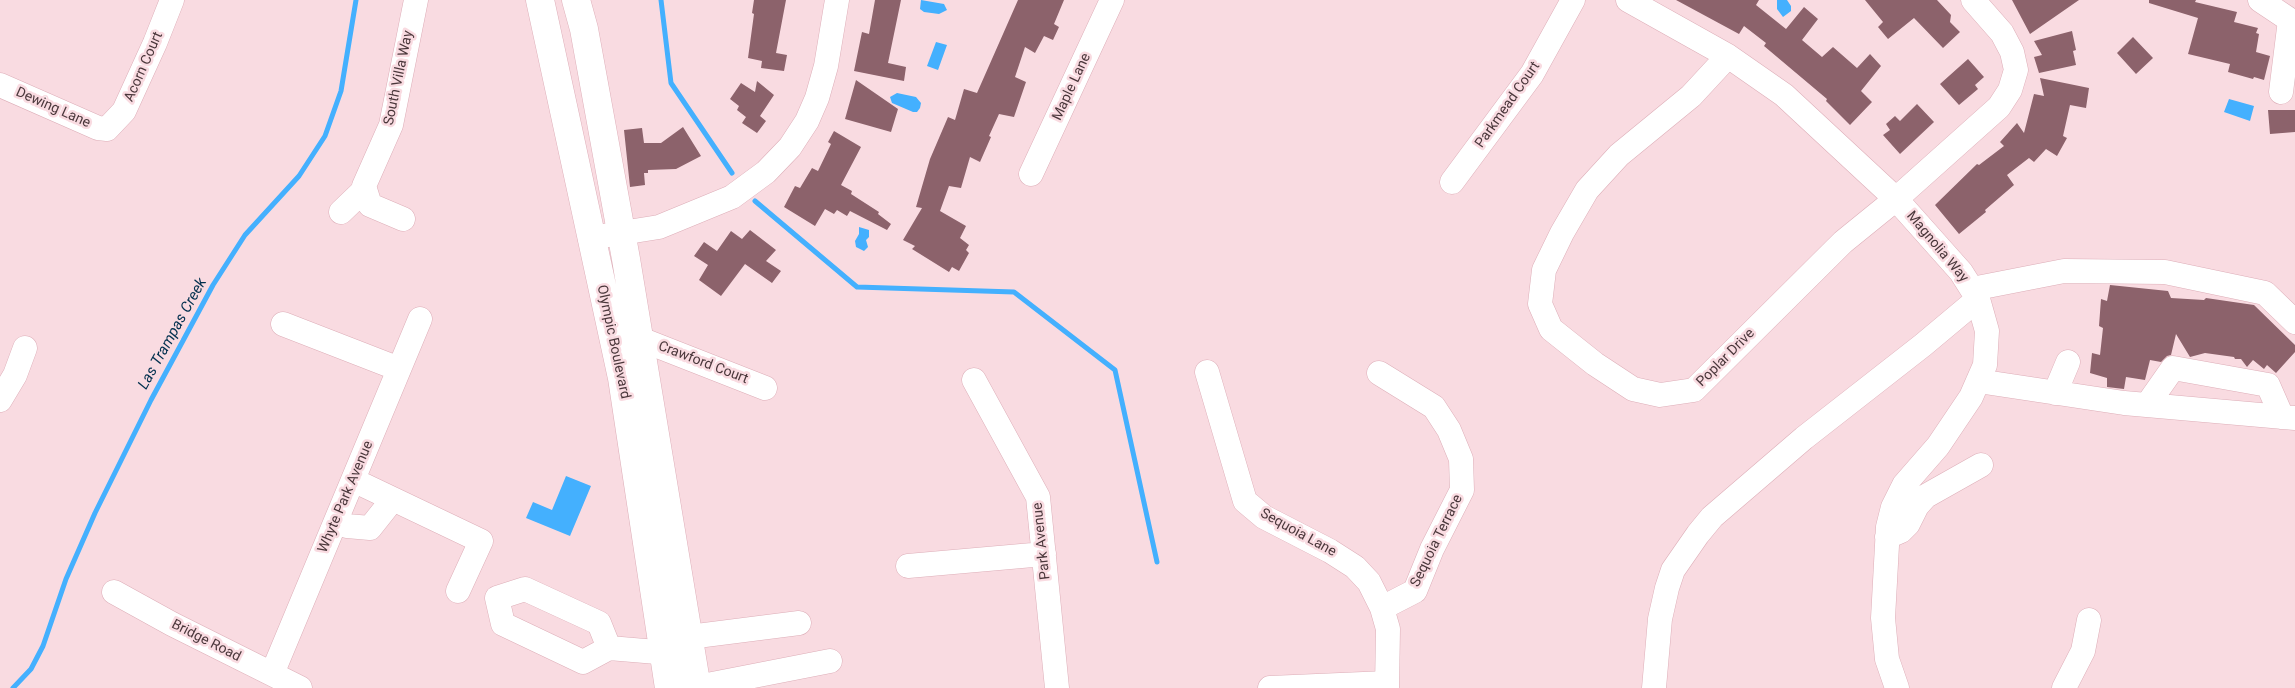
<!DOCTYPE html>
<style>
body{margin:0}
canvas{display:block;background:#f9dbe1}
</style>
<canvas width="2295" height="688"></canvas>
<script>
const context = document.querySelector('canvas').getContext('2d');
context.lineJoin = 'round';
function fill(path, color) { context.fillStyle = color; context.fill(path, 'evenodd'); }
const poly = rows => new Path2D(rows.map(r => 'M' + r).join(''));
function trace(path, color, width, dash) { context.strokeStyle = color; context.lineWidth = width; context.lineCap = dash ? 'butt' : 'round'; context.setLineDash(dash || []); context.stroke(path); }
function label(font, color, halo, rows, align = 'center') {
  context.font = font + ' Roboto,sans-serif'; context.lineWidth = 5; context.setLineDash([]); context.textBaseline = 'middle'; context.strokeStyle = halo; context.fillStyle = color; for (const [text, x, y, turn = 0] of rows) {
    context.save(); context.translate(x, y); context.rotate((+turn || 0) * Math.PI / 180); context.textAlign = isNaN(turn) ? turn : align; if (halo) context.strokeText(text, 0, 0); context.fillText(text, 0, 0); context.restore();
  }
}
fill(poly([
 [921,0,944,4,947,10,939,14,924,12,920,9],
 [1777,0,1787,0,1791,6,1791,11,1783,17,1777,9],
 [936,42,947,45,938,70,927,66],
 [897,93,916,97,921,103,920,108,917,112,913,112,892,103,890,97],
 [2229,99,2254,106,2250,121,2224,112],
 [859,227,869,230,869,237,866,240,868,247,864,251,856,247,855,241,859,234],
 [566,476,591,486,570,536,526,518,533,502,552,510]
]), '#44b0fe');
trace(poly([
 [661,0,671,83,732,173],
 [755,201,857,287,1014,292,1115,370,1157,562],
 [13,688,31,669,43,646,66,579,95,513,151,400,213,285,245,235,299,176,325,136,341,91,356,0]
]), '#44b0fe', 5);
fill(poly([
 [754,0,786,0,776,53,787,55,784,71,761,68,762,61,748,58,754,14,752,13],
 [875,0,901,0,888,63,906,67,904,81,854,71,862,32,869,34],
 [1018,0,1064,0,1054,24,1059,27,1053,40,1044,36,1035,53,1025,47,1015,77,1026,82,1014,117,999,114,989,136,991,137,980,162,970,157,961,188,949,186,940,211,966,226,960,238,969,245,966,250,969,253,959,271,952,267,949,272,912,249,915,246,903,240,922,208,916,207,930,159,948,117,955,120,964,89,977,93],
 [1676,0,1759,0,1756,5,1786,29,1804,7,1818,19,1802,40,1822,57,1833,47,1857,68,1870,54,1881,66,1861,91,1872,102,1850,125,1826,101,1827,99,1764,46,1766,43,1744,26,1739,34],
 [1865,0,1937,0,1951,15,1950,22,1960,32,1943,48,1914,18,1888,39,1878,27,1883,22],
 [2012,0,2079,0,2030,34],
 [2149,0,2196,0,2195,2,2237,12,2234,22,2258,28,2256,33,2259,34,2256,52,2270,56,2264,80,2254,77,2253,79,2228,72,2230,64,2188,54,2198,18,2149,3],
 [2072,31,2076,50,2073,51,2076,65,2039,73,2034,57,2042,55,2034,41],
 [2133,37,2153,58,2136,74,2117,53],
 [1968,59,1984,77,1975,85,1978,89,1959,105,1940,84],
 [2040,78,2089,88,2086,108,2070,105,2063,136,2067,138,2057,156,2046,149,2034,162,2029,158,2007,175,2014,185,1985,210,1986,212,1959,234,1935,205,1977,164,1979,165,2004,146,2000,142,2017,123,2024,133,2034,94,2044,96],
 [856,80,898,109,891,132,845,119],
 [757,81,774,95,760,116,766,121,757,133,742,123,746,117,737,110,739,106,730,99,741,83,755,92],
 [1917,104,1934,122,1900,154,1883,135,1890,130,1886,124,1895,116,1900,121],
 [2268,110,2295,110,2295,132,2270,134],
 [683,127,701,156,676,169,648,170,648,173,644,173,645,185,630,187,624,130,642,128,644,143,661,143],
 [834,131,861,147,841,185,852,191,851,194,879,212,878,214,891,224,887,230,850,211,847,216,837,210,834,214,825,209,815,226,784,207,795,186,800,188,812,168,818,171,831,144,828,142],
 [750,230,776,250,766,261,781,271,772,283,745,264,721,296,699,280,708,265,694,256,704,242,717,251,731,231,742,239],
 [2110,285,2168,291,2171,298,2204,300,2206,298,2254,305,2295,345,2295,352,2276,373,2267,365,2264,369,2253,360,2247,367,2241,359,2235,359,2234,357,2205,353,2190,357,2176,334,2171,355,2167,356,2161,362,2150,360,2145,380,2126,377,2124,389,2107,387,2107,378,2090,373,2092,353,2100,355,2103,328,2099,326,2101,299,2107,301]
]), '#8c626b');
const minor = poly([
 [1628,0,1728,56,1784,95,1896,199,1961,272,1978,299,1987,331,1985,365,1971,397,1938,446,1904,485,1893,507,1888,527,1883,618,1887,659,1897,688],
 [2260,0,2290,20,2281,92],
 [1728,56,1691,96,1619,155,1587,190,1562,233,1544,270,1540,304,1551,329,1595,364,1633,389,1660,395,1694,390,1843,242,1896,199,1999,107,2010,90,2016,70,2012,52,2002,33,1973,0],
 [0,85,98,128,107,129,124,111,155,43,172,0],
 [1031,174,1112,0],
 [1452,182,1532,74,1573,0],
 [341,212,365,189],
 [403,219,370,205,364,186,391,125,416,0],
 [590,238,659,227,732,197,766,172,790,147,807,121,817,98,826,66,837,0],
 [1972,289,2064,271,2165,272,2265,293,2295,322],
 [283,324,399,369],
 [640,339,765,388],
 [1207,372,1245,501,1264,517,1330,551,1355,567,1369,582,1382,608,1388,629,1387,688],
 [1379,373,1434,407,1449,430,1461,459,1462,490,1432,549,1415,591,1382,608],
 [974,380,1038,497,1057,688],
 [1978,381,2124,403,2295,418],
 [2055,393,2068,362],
 [0,400,15,375,25,348],
 [2147,405,2173,368,2268,385,2282,417],
 [353,480,481,541,458,591],
 [347,526,370,528,393,499],
 [1887,537,1901,531,1908,524,1917,506,1926,496,1981,465],
 [908,566,1044,554],
 [114,592,172,624,300,688],
 [689,637,799,623],
 [609,648,599,623,525,589,497,598,503,624,583,662,609,648,681,654],
 [272,674,420,319],
 [697,687,830,661],
 [1270,688,1387,683],
 [1654,688,1660,619,1667,588,1673,570,1698,534,1712,517,1804,438,1923,345,1978,299],
 [2064,688,2083,651,2089,620]
]);
const major = poly([
 [540,0,622,378,669,688],
 [576,0,584,29,626,259,697,688]
]);
trace(minor, '#ddaeb8', 25);
trace(major, '#ddaeb8', 29);
trace(minor, '#fff', 24);
trace(major, '#fff', 28);
label('14px', '#4a373b', '#f9dbe1', [
 ["Acorn Court",144,67,-66],
 ["South Villa Way",399,78,-78],
 ["Maple Lane",1072,87,-65],
 ["Parkmead Court",1508,105,-55],
 ["Dewing Lane",53,108,24],
 ["Magnolia Way",1937,247,50],
 ["Olympic Boulevard",613,342,78],
 ["Poplar Drive",1726,358,-45],
 ["Crawford Court",703,363,21],
 ["Whyte Park Avenue",346,497,-67],
 ["Sequoia Lane",1298,533,29],
 ["Park Avenue",1042,541,-96],
 ["Sequoia Terrace",1437,541,-64],
 ["Bridge Road",206,641,27]
]);
label('italic 15px', '#02304e', '#f9dbe1', [
 ["Las Trampas Creek",173,334,-61]
]);
</script>
